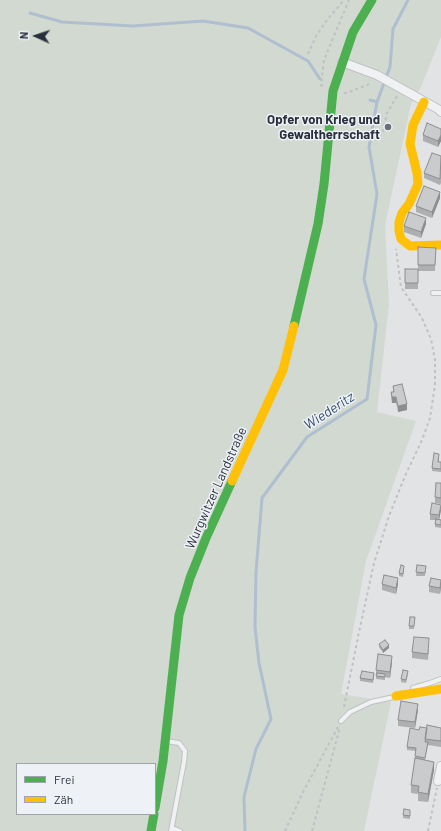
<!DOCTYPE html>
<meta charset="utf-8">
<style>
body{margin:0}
#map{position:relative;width:441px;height:831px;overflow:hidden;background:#e1e3e5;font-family:Barlow,sans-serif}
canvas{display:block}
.legend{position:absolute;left:16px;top:763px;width:140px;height:52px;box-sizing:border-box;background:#eef1f5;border:1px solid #9fa4ab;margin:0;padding:5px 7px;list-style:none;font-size:12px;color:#28303d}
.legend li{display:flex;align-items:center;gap:8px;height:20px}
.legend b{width:20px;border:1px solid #9fa4ab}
.north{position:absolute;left:16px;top:16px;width:40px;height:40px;-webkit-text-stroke:3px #eef1f5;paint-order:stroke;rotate:273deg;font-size:11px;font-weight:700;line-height:16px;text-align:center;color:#28303d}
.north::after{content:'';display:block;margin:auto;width:14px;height:18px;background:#28303d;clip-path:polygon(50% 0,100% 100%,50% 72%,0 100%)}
</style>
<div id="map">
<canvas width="441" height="831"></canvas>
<ul class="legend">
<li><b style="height:5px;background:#4caf50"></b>Frei</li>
<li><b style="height:5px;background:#ffc107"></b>Zäh</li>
</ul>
<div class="north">N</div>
</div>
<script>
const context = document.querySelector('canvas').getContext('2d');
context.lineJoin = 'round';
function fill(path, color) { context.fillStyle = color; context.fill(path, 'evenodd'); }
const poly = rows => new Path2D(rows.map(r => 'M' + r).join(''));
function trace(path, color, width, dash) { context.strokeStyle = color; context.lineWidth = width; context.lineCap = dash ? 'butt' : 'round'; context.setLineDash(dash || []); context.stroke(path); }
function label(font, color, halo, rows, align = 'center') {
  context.font = font + ' Barlow,sans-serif'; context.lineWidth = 3; context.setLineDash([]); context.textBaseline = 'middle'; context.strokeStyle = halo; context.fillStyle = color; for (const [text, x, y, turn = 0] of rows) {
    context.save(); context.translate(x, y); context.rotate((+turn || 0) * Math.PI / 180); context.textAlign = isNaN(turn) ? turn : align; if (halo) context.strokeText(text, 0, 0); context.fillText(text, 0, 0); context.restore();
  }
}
fill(poly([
 [0,0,441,0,441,37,421,87,411,104,385,225,389,304,377,412,416,421,366,561,341,694,391,702,364,831,0,831],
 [17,764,155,764,155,814,17,814]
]), '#d1d9d1');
trace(poly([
 [30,13,62,22,133,26,203,21,248,28,308,61,320,79],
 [370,100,377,102],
 [245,831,244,797,256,749,271,719,259,663,255,627,256,572,262,498,307,437,367,399,376,325,364,279,377,194,369,147,377,102,390,67,393,29,408,0]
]), '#b0bfcf', 3);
const lane = poly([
 [433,293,441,293],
 [413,688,430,683,441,679],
 [341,721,350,712,371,702,394,697],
 [166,741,179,743,185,751,184,762,171,831],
 [172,828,180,831]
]);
const street = poly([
 [342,62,377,75,438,109,441,112],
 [438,781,441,766]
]);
trace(lane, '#bfc1c3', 6);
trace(street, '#bfc1c3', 10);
trace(poly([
 [308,54,316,36,327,20,344,0],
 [323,86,321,85,324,60,349,0],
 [344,93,347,93,372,83],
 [383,132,387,113,397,96],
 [344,707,358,637,374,563,389,516,405,476,422,440,430,418,435,385,435,360,431,339,422,318,401,287,396,249],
 [285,831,303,792,338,727],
 [312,831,340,727],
 [428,831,437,788]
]), '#bfc1c6', 2, [3, 3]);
trace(lane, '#f0f1f2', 4);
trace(street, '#f0f1f2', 8);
trace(poly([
 [294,326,318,224,324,184,333,91,353,32,372,0],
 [155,808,163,761,179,615,190,578,206,538,232,481],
 [151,831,154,814]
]), '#4caf50', 9);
trace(poly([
 [424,102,413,125,410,144,417,173,418,184,409,204,402,213,399,222,399,231,401,239,410,246,441,245],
 [232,481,283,370,294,326],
 [396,696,441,689]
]), '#ffc107', 9);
fill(poly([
 [441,129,441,141,438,147,423,141,423,135],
 [441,156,441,183,440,185,424,178,424,173],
 [440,198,432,218,416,212,416,206],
 [426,224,421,238,404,232,404,226],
 [418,247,436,248,435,271,418,271,418,289,405,289,405,269,418,269],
 [393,386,407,410,398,412,396,403,392,403,391,398,391,392,393,392],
 [439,457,439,462,441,462,441,472,432,471,432,468],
 [441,483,441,504,435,503,435,497],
 [441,510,439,519,441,520,441,528,435,527,435,520,430,520,430,514],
 [417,565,426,566,425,576,416,576],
 [404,569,403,577,399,576,399,573],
 [441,580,441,586,440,594,429,592,429,586],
 [382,584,398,584,396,594,382,590],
 [415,617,414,629,409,629,409,626],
 [379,644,389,648,383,653,379,647],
 [429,644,428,660,412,658,412,652],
 [392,662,390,678,385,677,385,680,376,679,376,670],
 [408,674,406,683,401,682,401,679],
 [374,676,373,683,360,681,360,678],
 [418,710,415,728,398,726,398,720],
 [427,728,441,728,441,747,428,745,425,760,434,770,428,802,418,801,418,794,411,793,411,785,416,751,407,750,407,747,419,730],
 [410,813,410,819,403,818,403,815]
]), '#adafb0');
fill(poly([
 [441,135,441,141,438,147,438,141],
 [440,192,440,198,432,218,432,212],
 [426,218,426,224,421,238,421,232],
 [392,397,396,397,396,403,392,403],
 [407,404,407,410,398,412,398,406],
 [441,505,441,510,439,521,439,515],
 [398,578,398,584,396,594,396,588],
 [441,580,441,586,440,594,440,588],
 [389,645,389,648,383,653,383,650],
 [392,656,392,662,390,678,390,672],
 [418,704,418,710,415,728,415,722],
 [434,762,434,770,428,802,428,794]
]), '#8d8e90');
const building = poly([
 [427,123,441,129,441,135,438,141,423,135,427,123],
 [432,153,441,156,440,179,424,173,432,153],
 [424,186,440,192,432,212,416,206,424,186],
 [409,212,426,218,421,232,404,226,409,212],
 [418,247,436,248,435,265,418,265,418,247],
 [405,269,418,269,418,283,405,283,405,269],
 [402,384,407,404,398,406,396,397,392,397,391,392,394,392,393,386,402,384],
 [434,453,439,454,438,462,441,462,441,469,432,468,434,453],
 [436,483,441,483,441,498,435,497,436,483],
 [432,503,441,505,439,515,430,514,432,503],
 [436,519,441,520,441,525,435,524,436,519],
 [401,565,404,566,403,574,399,573,401,565],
 [417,565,426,566,425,573,416,572,417,565],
 [384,575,398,578,396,588,382,584,384,575],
 [431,578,441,580,440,588,429,586,431,578],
 [410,617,415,617,414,626,409,626,410,617],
 [414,637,429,638,428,654,412,652,414,637],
 [385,640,389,645,383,650,379,644,385,640],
 [378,654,392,656,390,672,376,670,378,654],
 [403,670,408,671,406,680,401,679,403,670],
 [362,671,374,673,373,680,360,678,362,671],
 [377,673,385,674,385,677,376,676,377,673],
 [401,701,418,704,415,722,398,720,401,701],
 [427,725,441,728,441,741,425,739,427,725],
 [420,727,427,728,425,742,428,742,425,758,415,756,416,748,407,747,410,728,419,730,420,727],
 [415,758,434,762,428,794,418,792,419,786,411,785,415,758],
 [404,809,410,810,410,816,403,815,404,809]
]);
fill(building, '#c9cbcd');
trace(building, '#8d8e90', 1);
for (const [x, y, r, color] of [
 [388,127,4,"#696f78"]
]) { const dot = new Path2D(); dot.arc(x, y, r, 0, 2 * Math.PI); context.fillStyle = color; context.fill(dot); trace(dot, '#eef1f5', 1.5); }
label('bold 13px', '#28303d', '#eef1f5', [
 ["Opfer von Krieg und",380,120],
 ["Gewaltherrschaft",380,135]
], 'right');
label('13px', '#28303d', '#eef1f5', [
 ["Wurgwitzer Landstraße",216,488,-66]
]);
label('italic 14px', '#354e6f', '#eef1f5', [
 ["Wiederitz",329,411,-33]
]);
</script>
